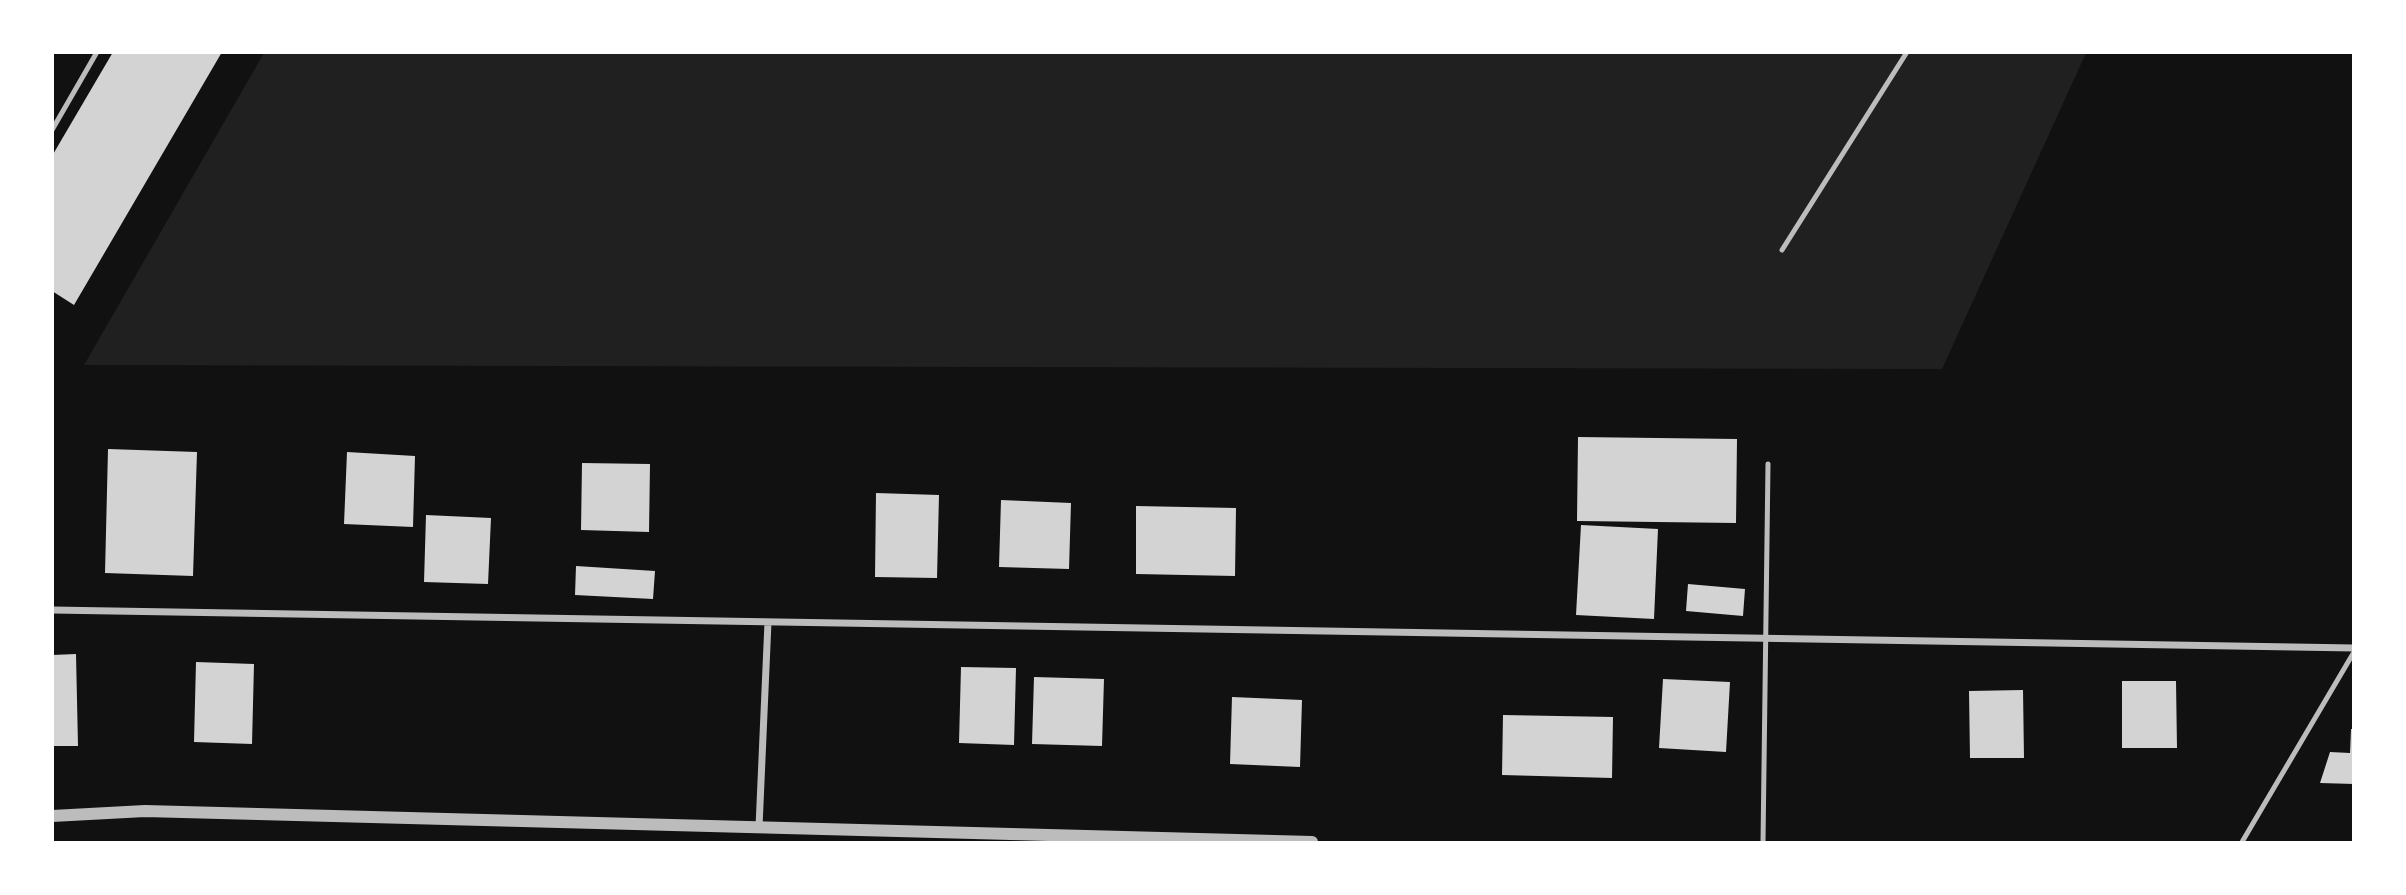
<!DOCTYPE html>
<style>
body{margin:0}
#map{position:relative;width:2406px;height:895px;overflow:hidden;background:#111;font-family:Roboto,sans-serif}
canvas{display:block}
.frame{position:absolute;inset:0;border:54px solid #fff;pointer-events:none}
</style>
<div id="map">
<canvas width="2406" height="895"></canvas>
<div class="frame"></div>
</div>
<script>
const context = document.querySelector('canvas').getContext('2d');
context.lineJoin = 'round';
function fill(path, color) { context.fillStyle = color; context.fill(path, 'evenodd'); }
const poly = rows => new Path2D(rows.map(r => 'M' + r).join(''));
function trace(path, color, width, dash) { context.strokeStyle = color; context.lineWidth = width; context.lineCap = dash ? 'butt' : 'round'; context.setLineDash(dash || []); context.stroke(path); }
fill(poly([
 [264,53,2086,53,1942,369,84,365]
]), '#202020');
fill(poly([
 [113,52,222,52,74,305,52,291,52,156],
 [1578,437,1737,439,1736,523,1577,521],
 [108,449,197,452,193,576,105,573],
 [347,452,415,456,413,527,344,524],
 [582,463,650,464,649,532,581,530],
 [876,493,939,495,937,578,875,577],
 [1001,500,1071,503,1069,569,999,567],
 [1136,506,1236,508,1235,576,1136,574],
 [426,515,491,518,488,584,424,582],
 [1581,525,1658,529,1654,619,1576,615],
 [576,566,655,571,653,599,575,595],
 [1688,584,1745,589,1743,616,1686,611],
 [76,654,78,746,52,746,52,655],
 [196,662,254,664,252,744,194,742],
 [961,667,1016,668,1014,745,959,743],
 [1034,677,1104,679,1102,746,1032,744],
 [1663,679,1730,682,1726,752,1659,748],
 [2122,681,2176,681,2177,748,2122,748],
 [2023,690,2024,758,1970,758,1969,691],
 [1232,697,1302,700,1300,767,1230,764],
 [1503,715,1613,717,1612,778,1502,775],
 [2351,729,2354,729,2354,784,2320,783,2330,752,2350,753]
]), '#d3d3d3');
trace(poly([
 [52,130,97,52],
 [1782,250,1907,52],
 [1763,842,1768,464],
 [2242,842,2354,652]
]), '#bcbcbc', 5);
trace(poly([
 [52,610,2354,648],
 [759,827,768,622]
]), '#bcbcbc', 7);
trace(poly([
 [52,816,145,811,1312,842]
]), '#bcbcbc', 12);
</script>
